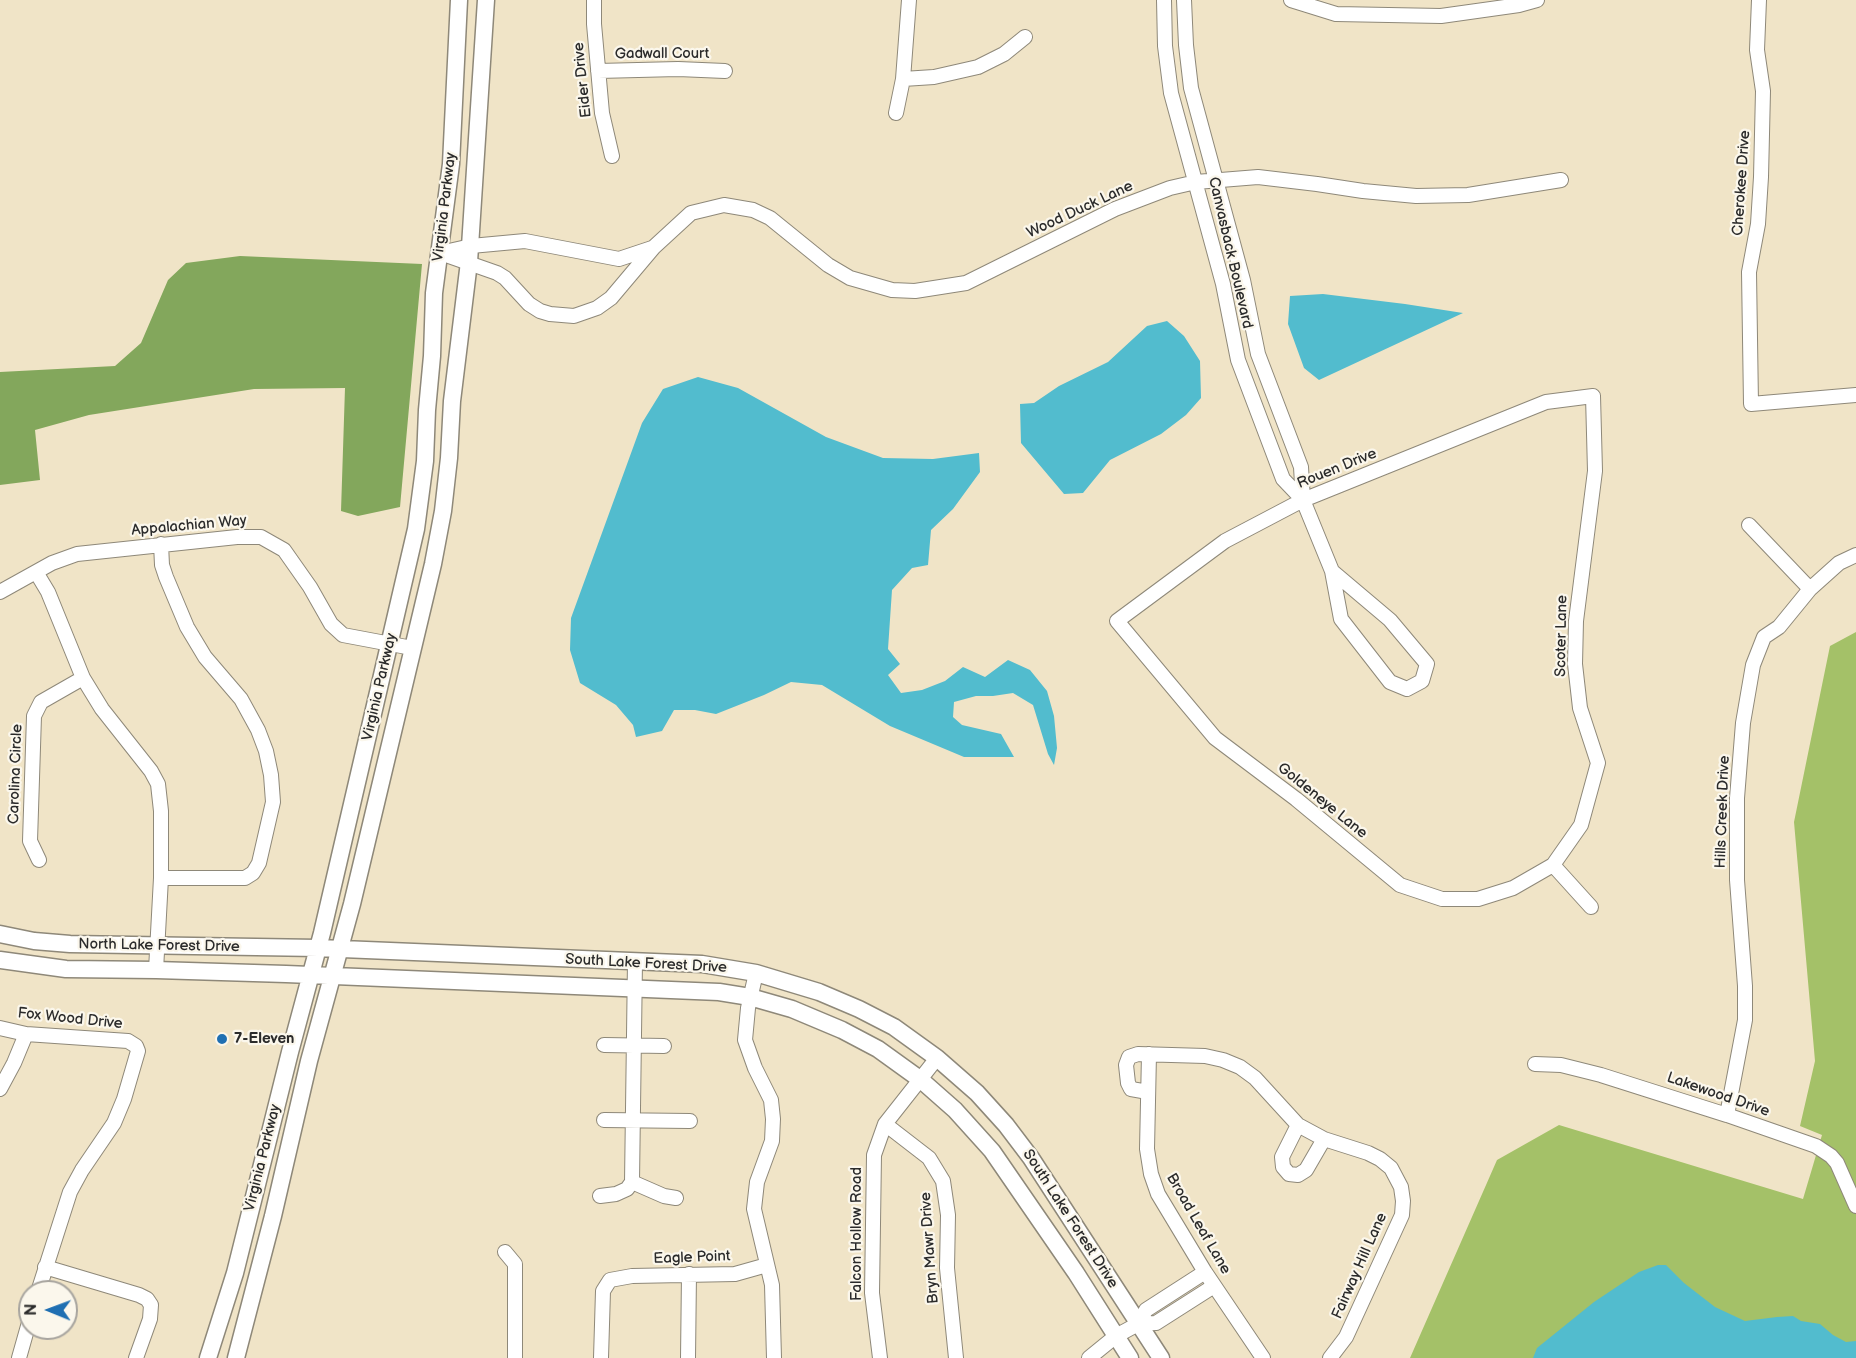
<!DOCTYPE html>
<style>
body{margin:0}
#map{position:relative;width:1856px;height:1358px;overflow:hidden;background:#f0e4c7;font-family:"Balsamiq Sans",sans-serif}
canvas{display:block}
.north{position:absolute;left:18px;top:1280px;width:60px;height:60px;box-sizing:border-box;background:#fbf7ec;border:2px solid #a8a59f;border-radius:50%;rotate:271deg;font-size:16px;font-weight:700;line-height:24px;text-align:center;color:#2b2b2b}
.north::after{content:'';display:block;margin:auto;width:21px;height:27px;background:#1f6fb2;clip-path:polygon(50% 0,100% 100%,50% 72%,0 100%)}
</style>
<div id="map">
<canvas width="1856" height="1358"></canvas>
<div class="north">N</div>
</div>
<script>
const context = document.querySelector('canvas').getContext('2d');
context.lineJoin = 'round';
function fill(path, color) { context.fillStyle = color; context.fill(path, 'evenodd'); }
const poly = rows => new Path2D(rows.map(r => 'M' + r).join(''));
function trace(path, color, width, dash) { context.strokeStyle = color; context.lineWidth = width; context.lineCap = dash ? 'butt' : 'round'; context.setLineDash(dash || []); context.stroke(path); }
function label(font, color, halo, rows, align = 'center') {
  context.font = font + ' "Balsamiq Sans",sans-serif'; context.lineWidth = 4.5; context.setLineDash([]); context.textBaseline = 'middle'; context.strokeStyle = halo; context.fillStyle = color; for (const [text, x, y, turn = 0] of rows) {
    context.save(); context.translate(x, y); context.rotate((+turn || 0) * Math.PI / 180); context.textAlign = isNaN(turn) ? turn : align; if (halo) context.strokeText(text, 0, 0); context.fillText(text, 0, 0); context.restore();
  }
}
fill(poly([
 [1856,632,1856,1358,1410,1358,1497,1160,1559,1125,1803,1199,1822,1135,1800,1126,1815,1061,1794,822,1830,646]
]), '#a4c168');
fill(poly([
 [240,256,422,264,400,507,358,516,341,511,345,388,254,389,89,415,35,430,40,480,0,485,0,372,115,366,141,343,168,280,186,263]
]), '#83a75c');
fill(poly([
 [1323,294,1405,304,1463,313,1319,380,1304,368,1288,324,1290,296],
 [1167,321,1184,336,1200,361,1201,398,1186,415,1161,434,1110,460,1083,493,1064,494,1021,443,1020,404,1034,403,1059,386,1108,362,1147,326],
 [698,377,738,388,826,437,883,458,933,459,979,453,980,472,953,509,931,530,928,565,912,568,892,590,888,649,900,664,888,675,901,693,922,690,945,681,963,667,985,677,1008,660,1030,670,1047,691,1054,716,1057,748,1054,765,1048,754,1033,705,1013,693,993,696,976,696,954,702,953,717,962,725,1001,734,1014,757,964,757,890,726,822,685,791,682,764,695,716,714,695,710,674,710,662,731,636,737,633,725,616,705,580,683,570,650,571,618,642,423,663,389],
 [1658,1265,1666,1265,1684,1283,1715,1307,1745,1321,1777,1317,1793,1316,1801,1321,1820,1324,1833,1335,1846,1342,1856,1341,1856,1358,1533,1358,1537,1348,1594,1302,1639,1272]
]), '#52bcce');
const minor = poly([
 [594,0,594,24,602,113,612,156],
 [1164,0,1165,46,1171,93,1223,284,1238,360,1283,479,1303,500],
 [1184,0,1186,45,1191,88,1243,280,1258,354,1301,467,1303,500,1332,571,1390,620,1427,664,1422,681,1407,689,1390,682,1341,619,1332,571],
 [1291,0,1336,14,1441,16,1519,5,1537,0],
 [1759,0,1757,50,1763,91,1761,177,1758,224,1749,272,1751,404,1856,395],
 [598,71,678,69,725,71],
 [903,79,934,77,978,67,1004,54,1025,37],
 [896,113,903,79,909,0],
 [440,253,497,273,505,278,529,304,540,311,550,314,574,316,597,308,611,298,654,247,691,213,724,205,753,210,770,218,828,265,850,278,892,290,915,291,966,283,1115,209,1170,188,1196,182,1258,177,1317,184,1363,191,1416,196,1468,195,1561,180],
 [440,253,471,246,525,241,619,259,652,248],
 [1593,396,1595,471,1576,621,1575,664,1580,708,1598,763,1581,825,1553,865,1513,888,1478,899,1442,899,1400,885,1296,799,1215,738,1117,621,1225,541,1303,500,1546,402,1593,396],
 [1749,525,1810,589],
 [36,572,48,592,83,678,102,709,151,771,158,784,161,811,161,878,156,970],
 [0,592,52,563,77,554,237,537,261,537,284,550,310,587,331,624,343,635,412,648],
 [39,860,30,841,34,716,41,702,83,678],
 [1553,865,1591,907],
 [161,878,245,878,253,873,259,863,273,802,271,775,266,751,258,730,241,699,205,657,187,627,166,577,162,565,161,544],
 [635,961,632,1182,664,1196,676,1198],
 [756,973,748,1008,745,1040,755,1068,771,1100,773,1119,772,1141,757,1182,754,1209,772,1285,774,1358],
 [0,1028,26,1034,128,1041,136,1046,138,1051,124,1099,114,1123,82,1170,70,1192,38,1292],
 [604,1045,664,1046],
 [1149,1054,1147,1149,1151,1174,1158,1194,1205,1272,1263,1358],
 [1535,1064,1561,1065,1601,1075,1727,1115,1816,1146,1831,1156,1837,1163,1856,1206],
 [0,1089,14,1063,26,1034],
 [1148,1092,1131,1089,1128,1083,1126,1065,1129,1057,1138,1054,1205,1056,1223,1060,1240,1067,1255,1078,1298,1125,1324,1139,1368,1153,1380,1159,1391,1168,1401,1187,1403,1201,1402,1215,1346,1337,1330,1358],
 [1727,1115,1745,1020,1745,986,1737,880,1737,798,1743,723,1753,665,1764,637,1779,627,1810,589,1839,563,1856,555],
 [604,1120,690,1121],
 [885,1124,929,1158,943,1181,948,1215,947,1268,956,1358],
 [1298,1125,1282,1157,1283,1167,1289,1174,1298,1175,1306,1170,1324,1139],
 [600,1196,616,1194,627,1189,632,1182],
 [505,1252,515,1264,515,1358],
 [45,1267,139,1295,147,1299,151,1305,150,1319,136,1358],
 [1138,1324,1146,1310,1205,1272],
 [19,1358,30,1319],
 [601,1358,603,1291,610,1280,632,1276,735,1274,767,1265],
 [688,1358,689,1274],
 [880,1358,872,1293,874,1155,885,1124,937,1058],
 [1089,1358,1116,1336,1138,1324,1156,1323,1214,1286]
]);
const major = poly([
 [0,934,34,941,70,944,318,948,702,964,756,973,819,992,859,1009,894,1027,937,1058,977,1093,1006,1125,1031,1158,1161,1358],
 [0,960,66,969,156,970,286,974,719,992,750,997,792,1009,842,1030,878,1049,921,1080,955,1110,992,1151,1076,1273,1130,1358],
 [208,1358,235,1273,290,1052,322,933,416,529,425,461,427,410,432,356,434,293,451,164,459,0],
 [236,1358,273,1216,309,1061,352,904,433,564,443,511,449,458,452,401,469,262,486,0]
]);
trace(minor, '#8e8879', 16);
trace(major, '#8e8879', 19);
trace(minor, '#fff', 14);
trace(major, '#fff', 16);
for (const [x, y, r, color] of [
 [222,1039,6,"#1f6fb2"]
]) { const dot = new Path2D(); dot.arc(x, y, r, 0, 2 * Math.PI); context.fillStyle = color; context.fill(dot); trace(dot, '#fbf7ec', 2); }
label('15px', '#2b2b2b', '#fbf7ec', [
 ["Gadwall Court",662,54],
 ["Eider Drive",583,80,-96],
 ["Cherokee Drive",1742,183,-86],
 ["Virginia Parkway",445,207,-83],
 ["Wood Duck Lane",1080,210,-25],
 ["Canvasback Boulevard",1230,253,77],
 ["Rouen Drive",1337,469,-22],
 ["Appalachian Way",189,526,-5],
 ["Scoter Lane",1562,636,-89],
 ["Virginia Parkway",380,687,-77],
 ["Carolina Circle",16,774,-88],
 ["Goldeneye Lane",1322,801,39],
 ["Hills Creek Drive",1723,812,-88],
 ["North Lake Forest Drive",159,946,1],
 ["South Lake Forest Drive",646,964,3],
 ["Fox Wood Drive",70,1019,6],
 ["Lakewood Drive",1718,1095,19],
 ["Virginia Parkway",263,1158,-76],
 ["South Lake Forest Drive",1070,1219,57],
 ["Broad Leaf Lane",1198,1224,60],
 ["Falcon Hollow Road",857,1234,-90],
 ["Bryn Mawr Drive",930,1248,-94],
 ["Eagle Point",692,1258,-2],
 ["Fairway Hill Lane",1360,1266,-66]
]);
label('bold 15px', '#2b2b2b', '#fbf7ec', [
 ["7-Eleven",234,1039]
], 'left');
</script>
